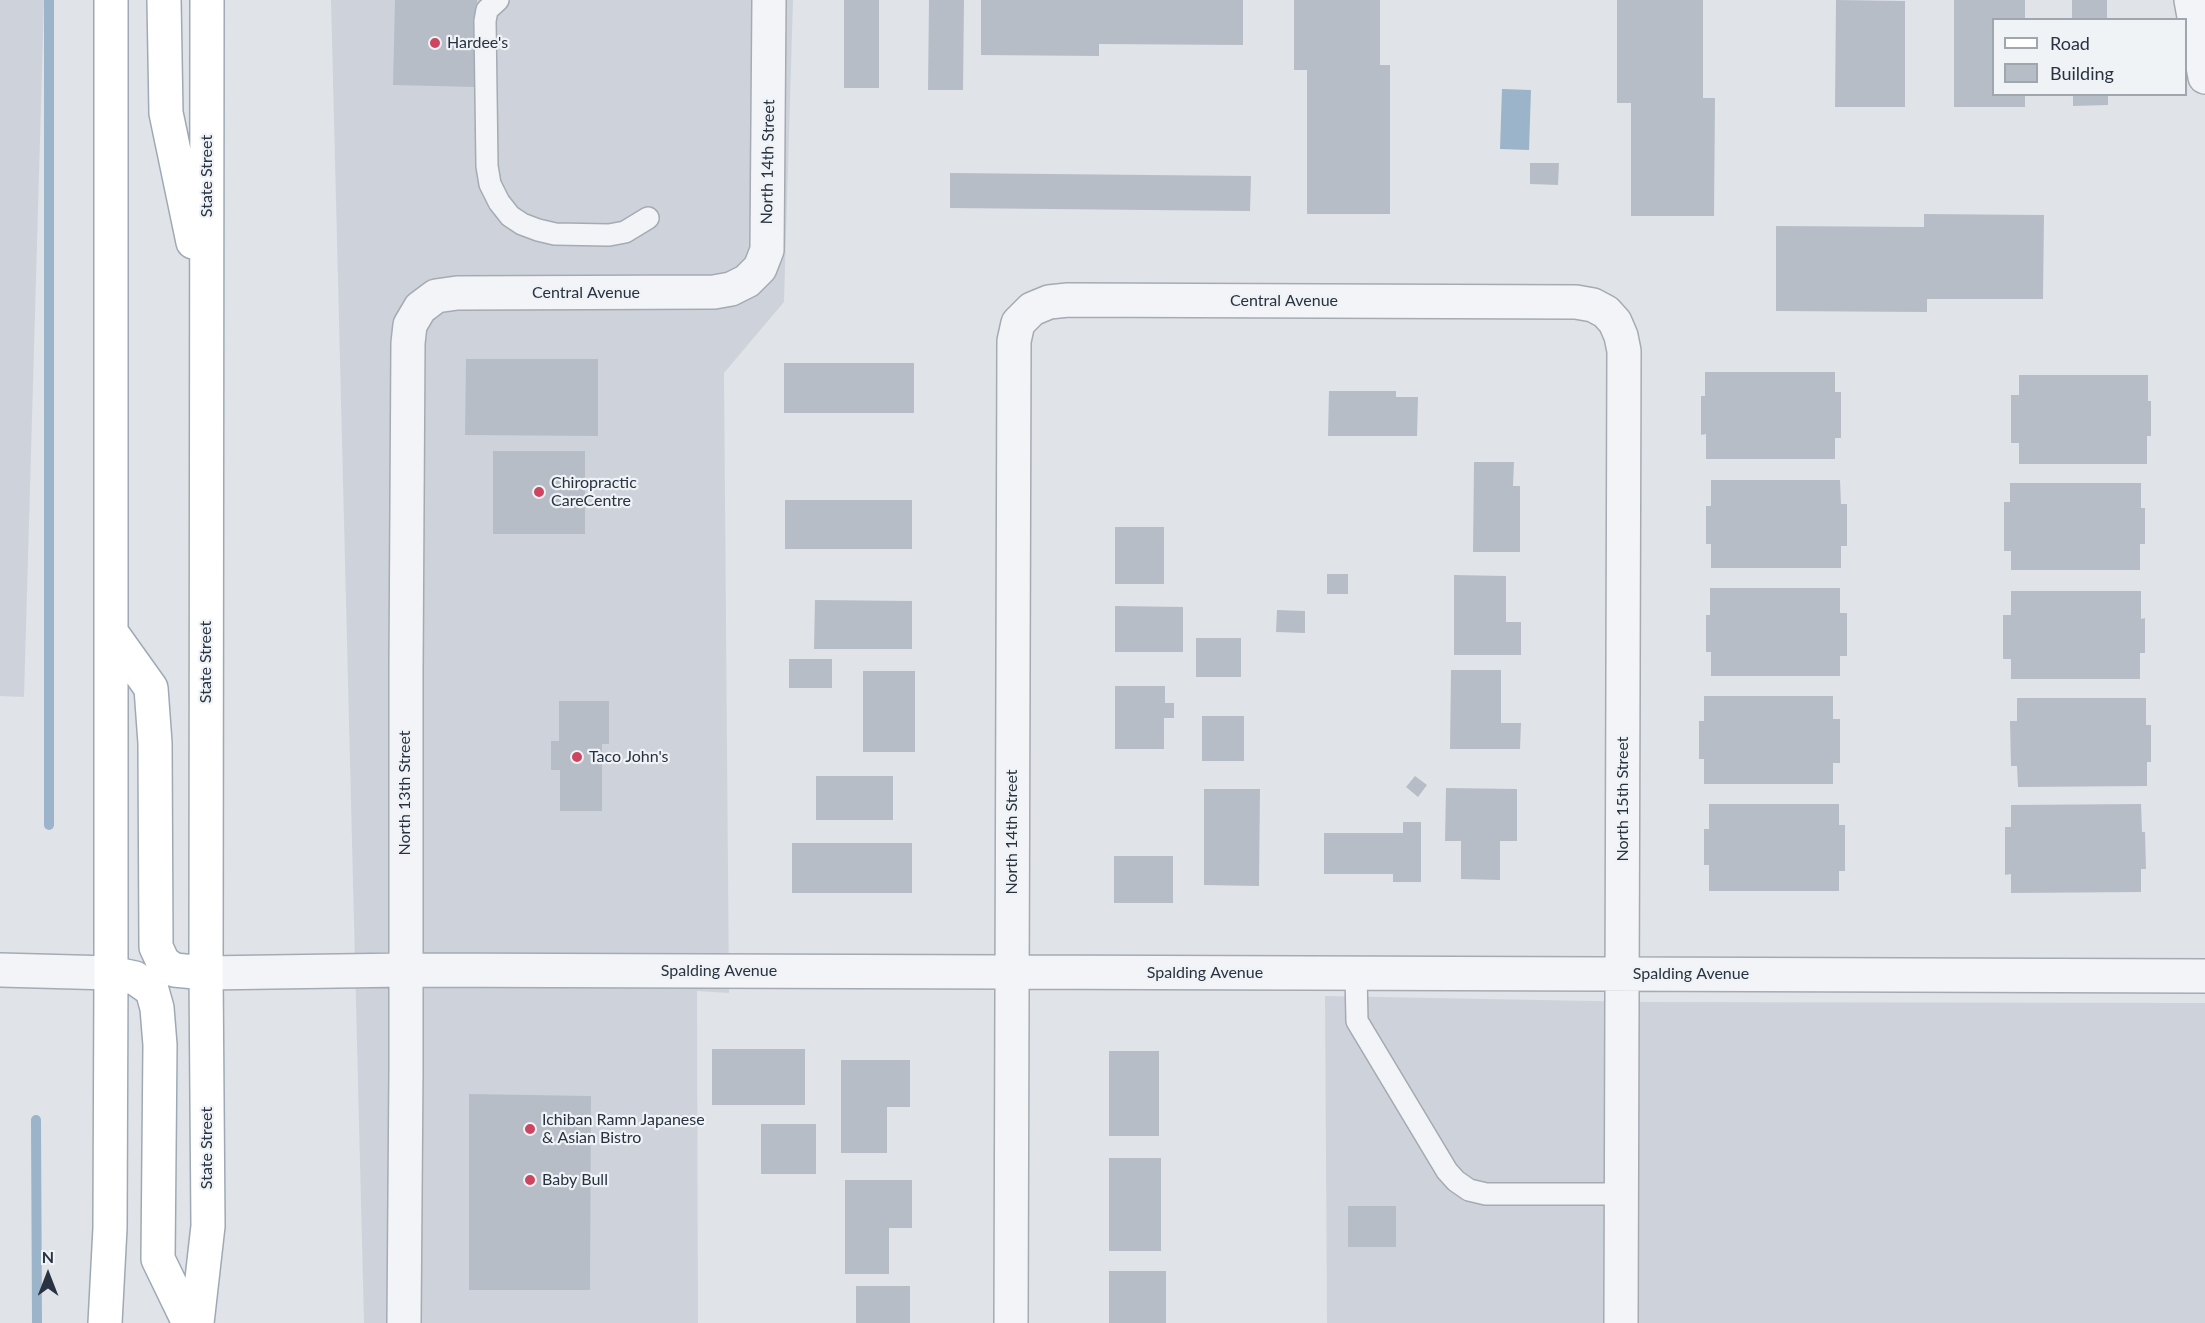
<!DOCTYPE html>
<style>
body{margin:0}
#map{position:relative;width:2205px;height:1323px;overflow:hidden;background:#e0e4e9;font-family:Lato,sans-serif}
canvas{display:block}
.legend{position:absolute;left:1992px;top:18px;width:195px;height:78px;box-sizing:border-box;background:#eff3f6;border:2px solid #9fa6ad;margin:0;padding:8px 10px;list-style:none;font-size:18px;color:#283240}
.legend li{display:flex;align-items:center;gap:12px;height:30px}
.legend b{width:30px;border:2px solid #9fa6ad}
.north{position:absolute;left:18px;top:1245px;width:60px;height:60px;-webkit-text-stroke:4px #eff3f6;paint-order:stroke;rotate:0deg;font-size:16px;font-weight:700;line-height:24px;text-align:center;color:#283240}
.north::after{content:'';display:block;margin:auto;width:21px;height:27px;background:#283240;clip-path:polygon(50% 0,100% 100%,50% 72%,0 100%)}
</style>
<div id="map">
<canvas width="2205" height="1323"></canvas>
<ul class="legend">
<li><b style="height:8px;background:#fff"></b>Road</li>
<li><b style="height:16px;background:#b7bdc6"></b>Building</li>
</ul>
<div class="north">N</div>
</div>
<script>
const context = document.querySelector('canvas').getContext('2d');
context.lineJoin = 'round';
function fill(path, color) { context.fillStyle = color; context.fill(path, 'evenodd'); }
const poly = rows => new Path2D(rows.map(r => 'M' + r).join(''));
function trace(path, color, width, dash) { context.strokeStyle = color; context.lineWidth = width; context.lineCap = dash ? 'butt' : 'round'; context.setLineDash(dash || []); context.stroke(path); }
function label(font, color, halo, rows, align = 'center') {
  context.font = font + ' Lato,sans-serif'; context.lineWidth = 4.5; context.setLineDash([]); context.textBaseline = 'middle'; context.strokeStyle = halo; context.fillStyle = color; for (const [text, x, y, turn = 0] of rows) {
    context.save(); context.translate(x, y); context.rotate((+turn || 0) * Math.PI / 180); context.textAlign = isNaN(turn) ? turn : align; if (halo) context.strokeText(text, 0, 0); context.fillText(text, 0, 0); context.restore();
  }
}
fill(poly([
 [0,0,44,0,24,697,0,696],
 [331,0,793,0,784,302,724,373,729,993,697,991,698,1323,364,1323],
 [1325,996,1649,1002,2205,1003,2205,1323,1327,1323]
]), '#ced3db');
fill(poly([
 [1502,89,1531,90,1529,150,1500,149]
]), '#9bb4c9');
trace(poly([
 [49,0,49,825],
 [36,1120,37,1323]
]), '#9bb4c9', 10);
fill(poly([
 [395,0,477,0,475,87,393,85],
 [844,0,879,0,879,88,844,88],
 [929,0,964,0,963,90,928,90],
 [981,0,1243,0,1243,45,1099,44,1099,56,981,55],
 [1294,0,1380,0,1380,65,1390,65,1390,214,1307,214,1307,70,1294,70],
 [1617,0,1703,0,1703,98,1715,98,1714,216,1631,216,1631,103,1617,103],
 [1836,0,1905,1,1905,107,1835,107],
 [1954,0,2025,0,2025,20,1994,20,1994,94,2025,94,2025,107,1954,107],
 [2072,0,2107,0,2107,20,2072,20],
 [2073,94,2108,94,2108,105,2073,106],
 [1530,163,1559,163,1558,185,1530,184],
 [950,173,1251,176,1250,211,950,208],
 [1924,214,2044,215,2043,299,1927,299,1927,312,1776,311,1776,226,1924,227],
 [466,359,598,359,598,436,465,435],
 [784,363,914,363,914,413,784,413],
 [1705,372,1835,372,1835,392,1841,392,1841,438,1835,438,1835,459,1706,459,1706,434,1701,435,1701,396,1705,396],
 [2019,375,2148,375,2148,401,2151,401,2151,436,2147,436,2147,464,2019,464,2019,443,2011,443,2011,395,2019,395],
 [1329,391,1396,391,1396,397,1418,397,1417,436,1328,436],
 [493,451,585,451,585,534,493,534],
 [1474,462,1514,462,1513,486,1520,486,1520,552,1473,552],
 [1711,480,1840,480,1841,504,1847,504,1847,546,1841,546,1841,568,1711,568,1711,544,1706,544,1706,506,1711,506],
 [2010,483,2141,483,2141,508,2145,508,2145,544,2140,544,2140,570,2011,570,2011,551,2004,551,2004,502,2010,502],
 [785,500,912,500,912,549,785,549],
 [1115,527,1164,527,1164,584,1115,584],
 [1327,574,1348,574,1348,594,1327,594],
 [1454,575,1506,576,1506,622,1521,622,1521,655,1454,655],
 [1710,588,1840,588,1840,613,1847,613,1847,656,1840,656,1840,676,1711,676,1711,652,1706,652,1706,615,1710,615],
 [2011,591,2141,591,2141,619,2145,618,2145,653,2140,653,2140,679,2011,679,2011,659,2003,659,2003,615,2011,615],
 [815,600,912,601,912,649,814,649],
 [1115,606,1183,607,1183,652,1115,652],
 [1277,610,1305,611,1305,633,1276,632],
 [1196,638,1241,638,1241,677,1196,677],
 [789,659,832,659,832,688,789,688],
 [1451,670,1501,670,1501,723,1521,723,1520,749,1450,749],
 [863,671,915,671,915,752,863,752],
 [1115,686,1165,686,1165,703,1174,703,1174,718,1164,718,1164,749,1115,749],
 [1704,696,1833,696,1833,719,1840,719,1840,763,1833,763,1833,784,1704,784,1704,759,1699,759,1699,721,1704,721],
 [2017,698,2146,698,2146,725,2151,725,2151,762,2147,762,2147,786,2018,787,2017,766,2011,766,2010,721,2017,721],
 [559,701,609,701,609,744,602,744,602,811,560,811,560,770,551,770,551,741,559,741],
 [1202,716,1244,716,1244,761,1202,761],
 [816,776,893,776,893,820,816,820],
 [1415,776,1427,785,1418,797,1406,787],
 [1446,788,1517,789,1517,841,1500,841,1500,880,1461,879,1461,841,1445,841],
 [1204,789,1260,789,1259,886,1204,885],
 [1709,804,1839,804,1839,825,1845,825,1845,871,1839,871,1839,891,1709,891,1709,865,1704,865,1704,829,1709,829],
 [2141,804,2142,832,2145,832,2146,869,2141,869,2141,892,2011,893,2011,874,2005,875,2005,827,2011,827,2011,805],
 [1403,822,1421,822,1421,882,1393,882,1393,874,1324,874,1324,833,1403,833],
 [792,843,912,843,912,893,792,893],
 [1114,856,1173,856,1173,903,1114,903],
 [712,1049,805,1049,805,1105,712,1105],
 [1109,1051,1159,1051,1159,1136,1109,1136],
 [841,1060,910,1060,910,1107,887,1107,887,1153,841,1153],
 [469,1094,591,1096,590,1290,469,1290],
 [761,1124,816,1124,816,1174,761,1174],
 [1109,1158,1161,1158,1161,1251,1109,1251],
 [845,1180,912,1180,912,1228,889,1228,889,1274,845,1274],
 [1348,1206,1396,1206,1396,1247,1348,1247],
 [1109,1271,1166,1271,1166,1323,1109,1323],
 [856,1286,910,1286,910,1323,856,1323]
]), '#b7bdc6');
const service = poly([
 [498,0,487,10,485,21,487,166,490,184,499,202,510,216,522,224,538,230,555,234,609,235,625,232,648,218],
 [1356,974,1357,1021,1447,1171,1456,1181,1469,1190,1486,1194,1621,1194]
]);
const minor = poly([
 [2191,0,2205,77],
 [0,970,111,973],
 [206,973,405,970,2205,976],
 [404,1323,406,1070,406,667,408,343,410,325,420,308,436,296,457,293,714,292,731,289,747,281,760,268,767,250,769,0],
 [1011,1323,1014,341,1018,323,1032,309,1049,302,1068,300,1576,302,1593,305,1606,312,1615,322,1621,336,1624,351,1621,1323]
]);
const primary = poly([
 [164,0,166,113,193,242],
 [111,632,151,688,155,743,156,947,163,962,174,970,206,973],
 [111,973,135,978,152,990,157,1008,160,1045,158,1259,189,1323],
 [105,1323,110,1228,111,973,111,0],
 [197,1323,208,1226,206,973,207,0]
]);
trace(service, '#a5abb3', 24);
trace(minor, '#a5abb3', 36);
trace(primary, '#9fa9b5', 36);
trace(service, '#f3f4f7', 21);
trace(minor, '#f3f4f7', 33);
trace(primary, '#fff', 33);
for (const [x, y, r, color] of [
 [435,43,6,"#ce4561"],
 [539,492,6,"#ce4561"],
 [577,757,6,"#ce4561"],
 [530,1129,6,"#ce4561"],
 [530,1180,6,"#ce4561"]
]) { const dot = new Path2D(); dot.arc(x, y, r, 0, 2 * Math.PI); context.fillStyle = color; context.fill(dot); trace(dot, '#eff3f6', 2); }
label('16px', '#283240', '#eff3f6', [
 ["Hardee's",447,43],
 ["Chiropractic",551,483],
 ["CareCentre",551,501],
 ["Taco John's",589,757],
 ["Ichiban Ramn Japanese",542,1120],
 ["& Asian Bistro",542,1138],
 ["Baby Bull",542,1180]
], 'left');
label('16px', '#283240', '#eff3f6', [
 ["North 14th Street",768,162,-89],
 ["State Street",207,176,-90],
 ["Central Avenue",586,293],
 ["Central Avenue",1284,301],
 ["State Street",206,662,-90],
 ["North 13th Street",405,793,-90],
 ["North 15th Street",1623,799,-90],
 ["North 14th Street",1012,832,-90],
 ["Spalding Avenue",719,971],
 ["Spalding Avenue",1205,973],
 ["Spalding Avenue",1691,974],
 ["State Street",207,1148,-90]
]);
</script>
